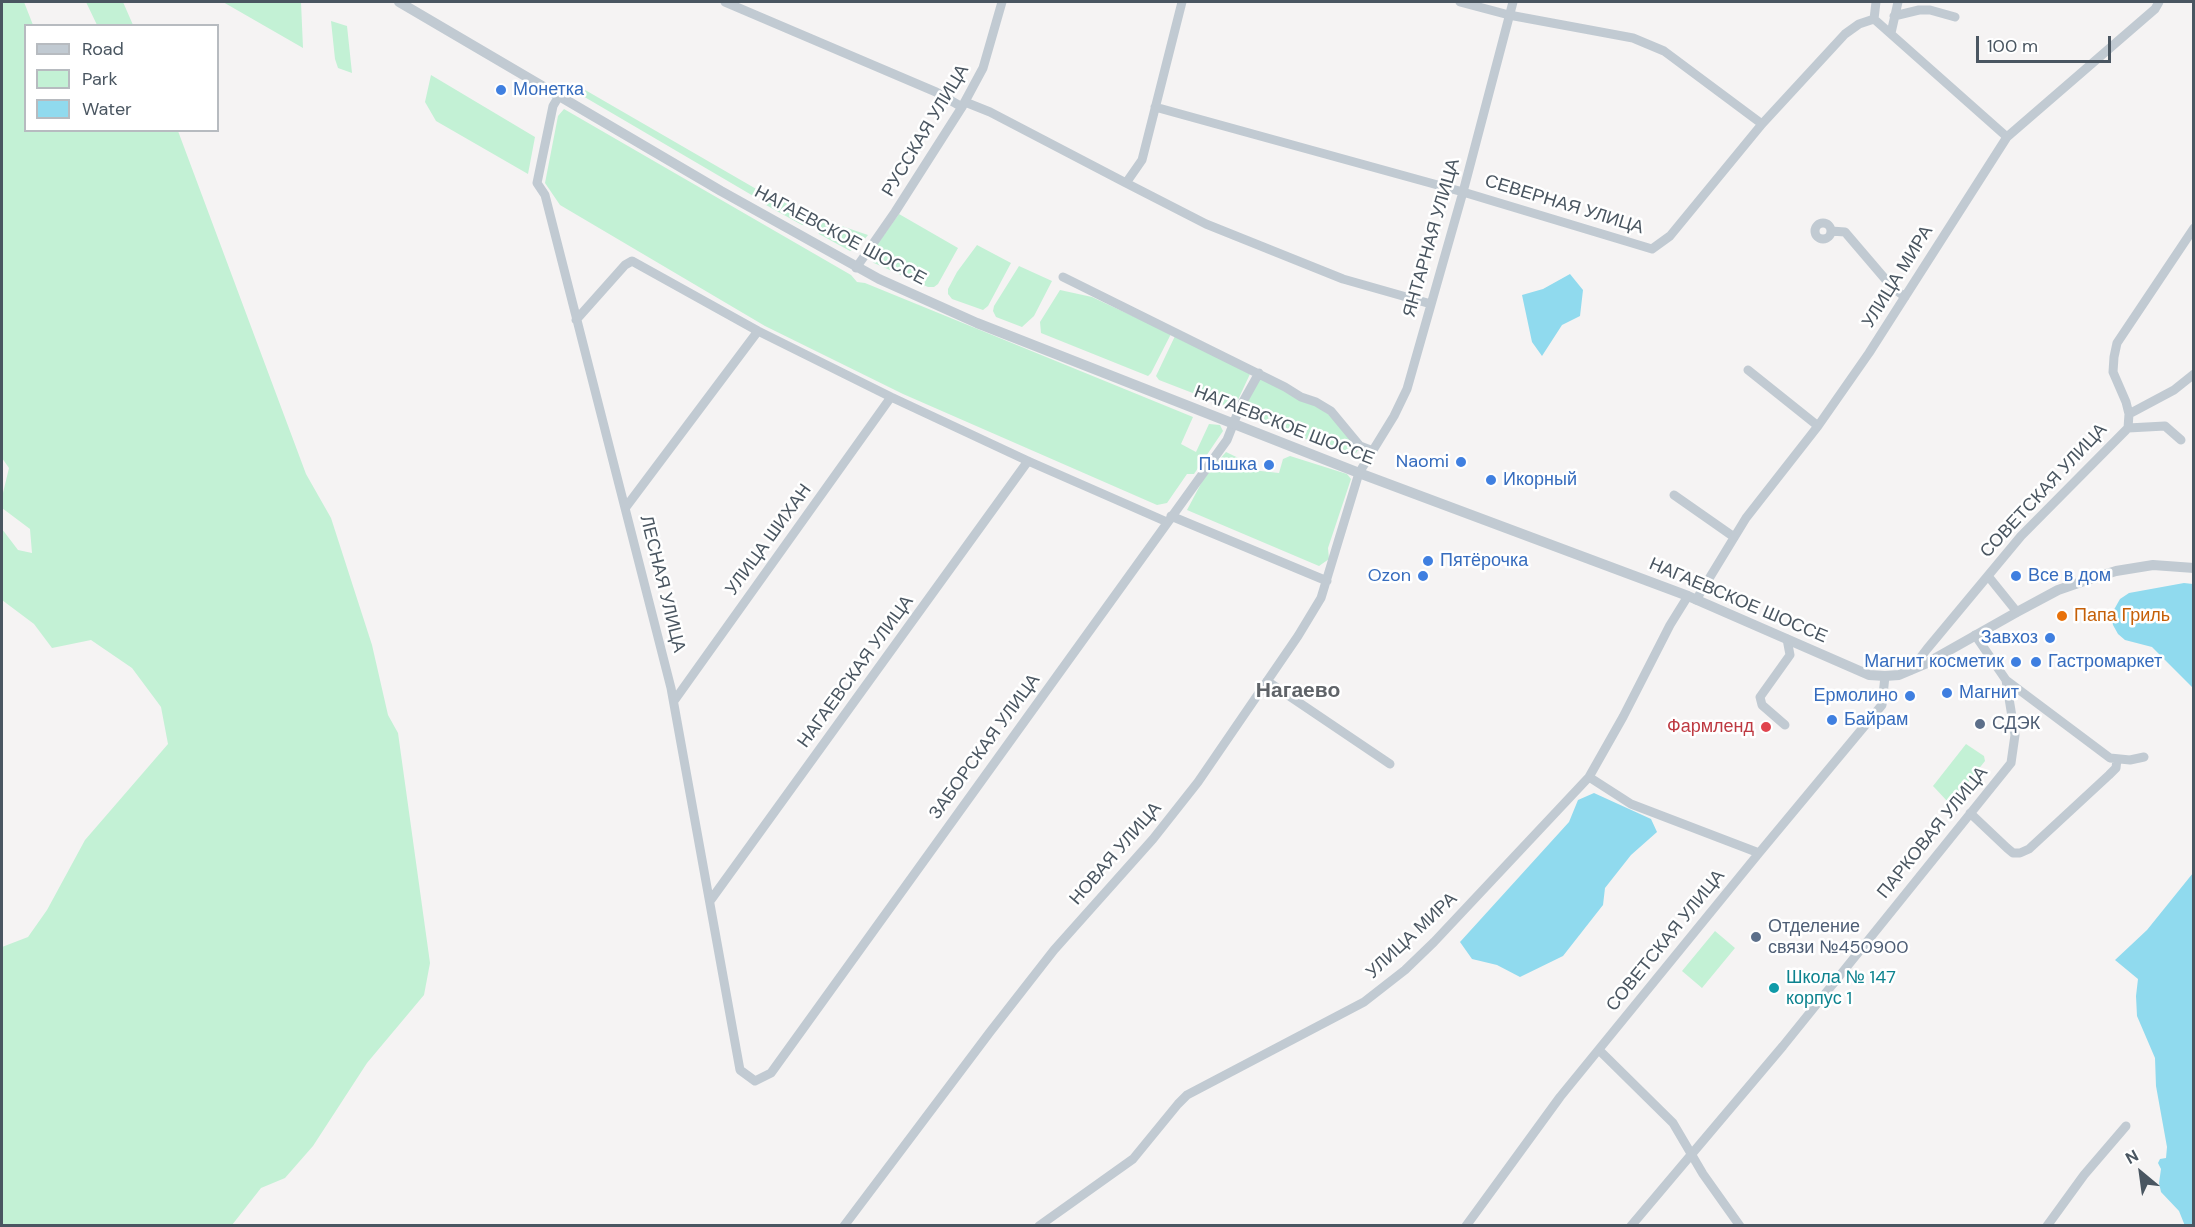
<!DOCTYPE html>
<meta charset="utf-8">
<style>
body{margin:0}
#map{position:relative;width:2195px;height:1227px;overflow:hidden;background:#f5f3f3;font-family:"DM Sans",sans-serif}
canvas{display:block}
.frame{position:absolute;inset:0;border:3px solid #4a5661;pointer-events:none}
.legend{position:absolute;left:24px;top:24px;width:195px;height:108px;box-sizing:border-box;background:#fff;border:2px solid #b7bbc0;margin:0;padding:8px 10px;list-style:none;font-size:18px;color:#4a5661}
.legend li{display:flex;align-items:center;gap:12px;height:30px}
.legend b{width:30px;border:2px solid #b7bbc0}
.north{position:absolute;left:2111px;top:1143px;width:60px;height:60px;-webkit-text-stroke:4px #fff;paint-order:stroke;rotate:331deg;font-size:16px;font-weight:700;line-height:24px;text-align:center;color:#4a5661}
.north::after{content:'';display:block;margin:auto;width:21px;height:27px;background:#4a5661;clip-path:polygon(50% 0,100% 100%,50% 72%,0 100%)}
.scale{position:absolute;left:1976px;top:36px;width:135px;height:27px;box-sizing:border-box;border:3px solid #4a5661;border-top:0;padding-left:8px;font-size:18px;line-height:21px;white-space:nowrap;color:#4a5661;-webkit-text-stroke:4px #fff;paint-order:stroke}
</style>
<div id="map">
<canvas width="2195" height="1227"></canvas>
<div class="frame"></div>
<ul class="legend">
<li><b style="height:8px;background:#c1cad2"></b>Road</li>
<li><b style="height:16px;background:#c3f1d5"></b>Park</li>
<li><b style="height:16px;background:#90daee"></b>Water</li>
</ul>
<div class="north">N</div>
<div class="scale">100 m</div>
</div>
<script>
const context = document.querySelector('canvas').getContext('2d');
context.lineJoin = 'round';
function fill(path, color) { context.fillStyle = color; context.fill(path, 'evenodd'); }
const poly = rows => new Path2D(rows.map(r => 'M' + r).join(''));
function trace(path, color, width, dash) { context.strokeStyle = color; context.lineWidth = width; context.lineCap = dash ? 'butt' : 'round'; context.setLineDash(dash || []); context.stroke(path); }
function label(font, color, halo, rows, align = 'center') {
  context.font = font + ' "DM Sans",sans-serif'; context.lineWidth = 5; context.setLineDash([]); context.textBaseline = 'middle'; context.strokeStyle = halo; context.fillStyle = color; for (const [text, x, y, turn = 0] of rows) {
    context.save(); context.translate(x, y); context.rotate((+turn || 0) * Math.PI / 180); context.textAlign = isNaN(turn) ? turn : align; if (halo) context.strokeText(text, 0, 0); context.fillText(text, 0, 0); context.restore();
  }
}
fill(poly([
 [2,2,24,2,33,25,26,26,26,130,178,131,306,474,331,518,372,645,388,715,398,733,430,963,424,995,367,1063,313,1146,285,1178,261,1188,232,1225,2,1225,2,947,28,937,47,910,85,840,168,744,161,707,132,668,91,640,52,648,34,624,2,600,2,529,18,550,32,553,30,529,2,508,2,497,9,468,2,458],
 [86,2,123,2,133,25,97,25],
 [223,2,301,2,303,48],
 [331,21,347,26,352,73,338,68,335,59],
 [431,75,535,137,528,174,436,121,425,102],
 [580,87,758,190,755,197,576,92],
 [564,109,851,275,857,282,865,283,1193,417,1181,444,1196,452,1209,424,1220,425,1223,431,1194,474,1187,474,1167,503,1157,505,903,394,765,326,560,205,545,183,558,116],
 [768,192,815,217,868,235,858,247,850,251,819,234,816,225,802,225,766,205,763,200],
 [899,214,958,248,938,284,934,287,928,287,874,263,870,258,870,254],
 [977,245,1011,263,988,306,983,310,952,299,948,294,948,289,957,272],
 [1019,266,1052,281,1034,316,1022,327,996,317,993,311,994,306],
 [1060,290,1092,297,1171,334,1151,373,1148,376,1041,333,1040,322],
 [1175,336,1250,374,1236,404,1229,407,1159,380,1156,376],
 [1260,378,1315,405,1331,416,1359,449,1356,453,1344,453,1268,425,1242,412],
 [1226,452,1253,465,1252,470,1279,473,1283,459,1290,456,1347,474,1351,479,1328,548,1329,559,1319,566,1187,510,1205,476],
 [1966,744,1984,756,1985,761,1954,800,1948,802,1933,786],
 [1715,931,1735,948,1702,988,1682,971]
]), '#c3f1d5');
fill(poly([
 [1570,274,1583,290,1580,316,1562,325,1542,356,1532,342,1522,295,1543,289],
 [2184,583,2193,584,2193,688,2152,647,2125,640,2118,634,2113,625,2111,615,2120,599,2129,593],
 [1594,793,1651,819,1657,832,1631,855,1605,888,1603,905,1563,956,1520,977,1497,965,1472,959,1460,942,1569,822,1578,800],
 [2193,873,2194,1225,2185,1226,2179,1211,2161,1192,2159,1183,2161,1169,2158,1163,2160,1159,2166,1158,2167,1147,2156,1086,2155,1058,2137,1016,2136,996,2138,979,2115,960,2147,930]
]), '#90daee');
trace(poly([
 [725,2,936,92,962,107],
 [1460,2,1509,15,1633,38,1664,51,1762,124],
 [1876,2,1874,19,2007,137],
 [1894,16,1919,10,1930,10,1955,17],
 [1891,33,1898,2],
 [559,96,553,106,537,183,545,195,671,688,740,1070,755,1081,771,1073,1227,440,1240,407,1259,373],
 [965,102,990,112,1126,183,1142,160,1182,2],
 [1155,107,1463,192,1652,249,1670,236,1762,124,1845,34,1859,24,1874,19],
 [1126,183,1206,224,1343,279,1431,304],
 '1815 231a8 8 0 1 1 16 0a8 8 0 1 1-16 0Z',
 [1831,231,1845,232,1892,287,1905,297],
 [856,268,895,212,962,107,983,68,1002,2],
 [1063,277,1285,387,1301,397,1316,402,1331,411,1360,446,1373,451],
 [576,320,625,265,632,261,758,331,891,397,1028,461,1167,522],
 [1748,370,1818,426],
 [2129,414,2174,390,2194,374],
 [2128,428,2165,426,2181,440],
 [1674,495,1734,537],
 [626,507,758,331],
 [1171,516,1327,581],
 [1988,576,2017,612],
 [1696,600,1746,518,1818,426,1869,353,2007,137,2155,9,2159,2],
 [1911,670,1927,649,2021,536,2128,428,2129,414,2126,402,2113,372,2114,357,2117,343,2194,228],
 [2006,680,2110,758,2130,760,2144,757],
 [1267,681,1390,764],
 [674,701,891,397],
 [1785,725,1762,705,1760,697,1790,655,1787,639],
 [1589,777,1631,804,1759,853],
 [1970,813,2007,848,2013,853,2020,853,2029,849,2109,775,2116,768,2117,759],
 [710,901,1028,461],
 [1599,1050,1673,1123,1703,1174,1740,1226],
 [844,1226,990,1032,1054,950,1153,839,1198,782,1298,636,1321,598,1359,473,1394,416,1407,389,1463,192,1513,2],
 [1039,1226,1133,1159,1178,1104,1187,1095,1364,1002,1405,970,1434,942,1589,777,1623,717,1670,625,1688,596],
 [1466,1226,1560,1097,1759,853,1882,705,1885,676],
 [1631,1226,1783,1046,2011,763,2015,735,2006,680,1975,635],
 [2047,1226,2084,1175,2126,1126]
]), '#c1cad2', 9);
trace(poly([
 [399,2,721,191,879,279,977,323,1359,473,1688,596,1869,675,1885,676,1899,675,1925,664,2017,612,2058,590,2087,580,2116,571,2153,565,2194,568]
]), '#c1cad2', 10);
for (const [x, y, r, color] of [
 [501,90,6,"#3f7fe0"],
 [1461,462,6,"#3f7fe0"],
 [1269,465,6,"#3f7fe0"],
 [1491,480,6,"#3f7fe0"],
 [1428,561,6,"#3f7fe0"],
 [1423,576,6,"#3f7fe0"],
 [2016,576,6,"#3f7fe0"],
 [2062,616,6,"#e8710a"],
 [2050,638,6,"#3f7fe0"],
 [2016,662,6,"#3f7fe0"],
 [2036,662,6,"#3f7fe0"],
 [1947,693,6,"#3f7fe0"],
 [1910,696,6,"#3f7fe0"],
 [1832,720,6,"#3f7fe0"],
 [1980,724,6,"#5c6f8a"],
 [1766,727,6,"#e0444e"],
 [1756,937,6,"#5c6f8a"],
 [1774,988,6,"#0f9aa8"]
]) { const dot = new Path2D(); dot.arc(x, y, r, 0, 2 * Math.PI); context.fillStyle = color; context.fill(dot); trace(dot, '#fff', 2); }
label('18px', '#366cbe', '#fff', [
 ["Монетка",513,90],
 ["Naomi",1449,462,"right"],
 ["Пышка",1257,465,"right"],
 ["Икорный",1503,480],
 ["Пятёрочка",1440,561],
 ["Ozon",1411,576,"right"],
 ["Все в дом",2028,576],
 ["Завхоз",2038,638,"right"],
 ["Магнит косметик",2004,662,"right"],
 ["Гастромаркет",2048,662],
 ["Магнит",1959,693],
 ["Ермолино",1898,696,"right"],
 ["Байрам",1844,720]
], 'left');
label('18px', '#4a5661', '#fff', [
 ["РУССКАЯ УЛИЦА",926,131,-59],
 ["СЕВЕРНАЯ УЛИЦА",1564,205,17],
 ["НАГАЕВСКОЕ ШОССЕ",840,236,28],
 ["ЯНТАРНАЯ УЛИЦА",1432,238,-74],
 ["УЛИЦА МИРА",1898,277,-58],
 ["НАГАЕВСКОЕ ШОССЕ",1284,426,21],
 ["СОВЕТСКАЯ УЛИЦА",2044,491,-47],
 ["УЛИЦА ШИХАН",769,540,-54],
 ["ЛЕСНАЯ УЛИЦА",662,584,76],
 ["НАГАЕВСКОЕ ШОССЕ",1738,601,23],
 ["НАГАЕВСКАЯ УЛИЦА",856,672,-54],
 ["ЗАБОРСКАЯ УЛИЦА",985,747,-54],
 ["ПАРКОВАЯ УЛИЦА",1933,833,-51],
 ["НОВАЯ УЛИЦА",1116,854,-49],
 ["УЛИЦА МИРА",1412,936,-43],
 ["СОВЕТСКАЯ УЛИЦА",1666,941,-51]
]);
label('18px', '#c56008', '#fff', [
 ["Папа Гриль",2074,616]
], 'left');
label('18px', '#4e5e75', '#fff', [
 ["СДЭК",1992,724],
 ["Отделение",1768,927],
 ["связи №450900",1768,948]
], 'left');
label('18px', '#be3a42', '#fff', [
 ["Фармленд",1754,727]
], 'right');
label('18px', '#0d838f', '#fff', [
 ["Школа № 147",1786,978],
 ["корпус 1",1786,999]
], 'left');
label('bold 21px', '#5f6368', '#fff', [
 ["Нагаево",1298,691]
]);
</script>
